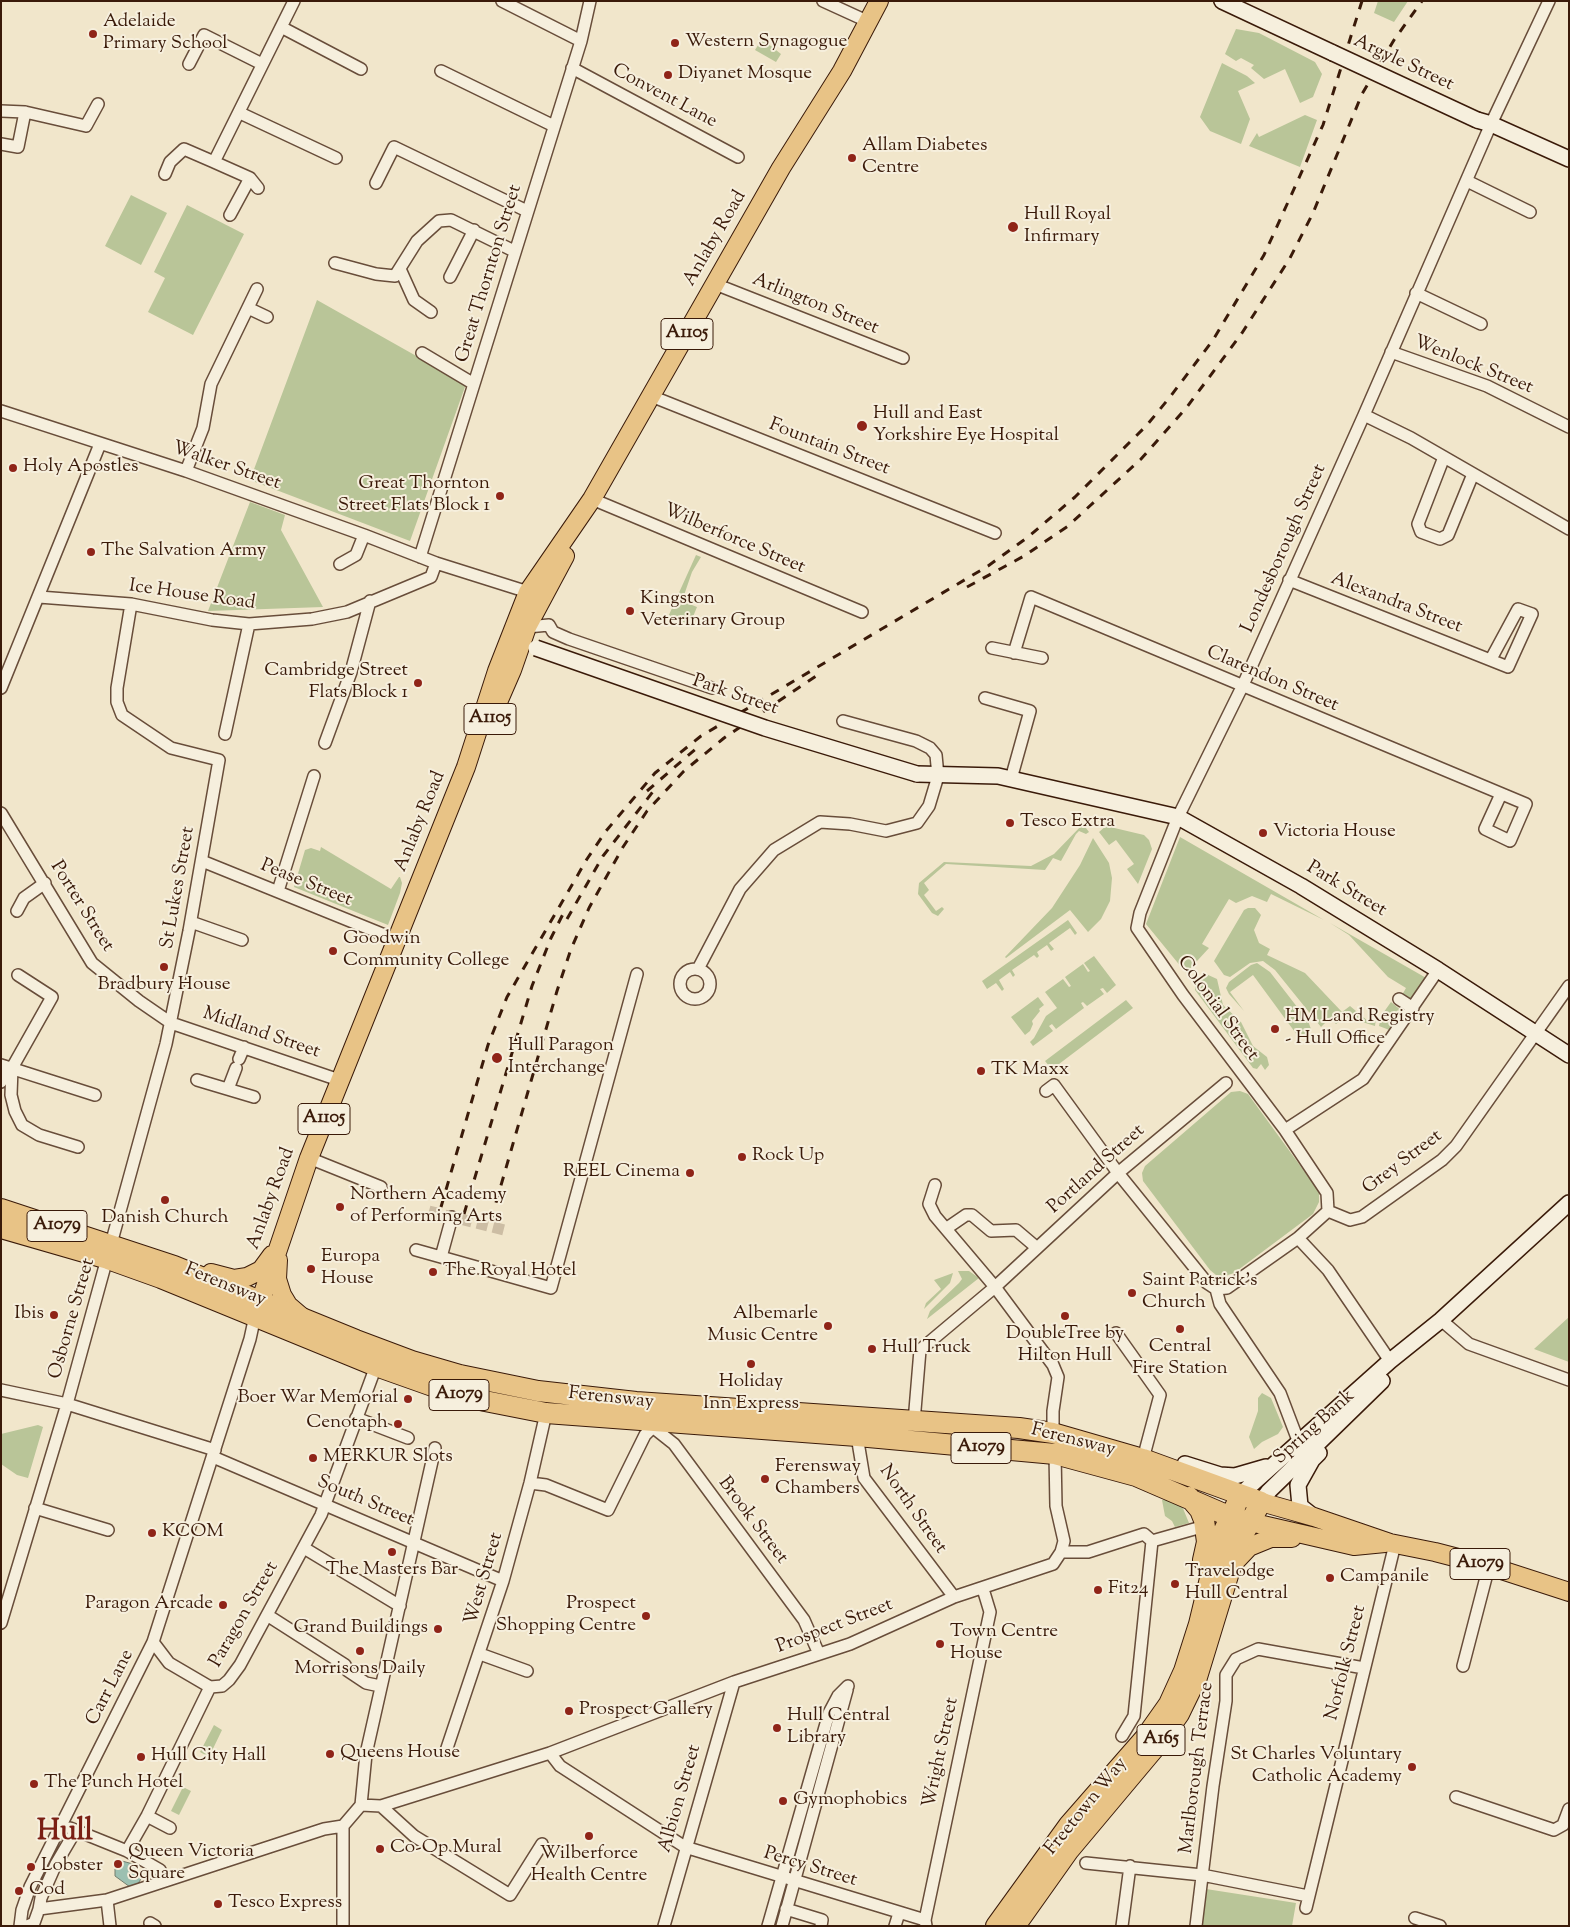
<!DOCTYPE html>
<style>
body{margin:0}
#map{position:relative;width:1570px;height:1927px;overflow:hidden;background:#f1e6cb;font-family:"Sorts Mill Goudy",serif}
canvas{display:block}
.frame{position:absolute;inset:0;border:2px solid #3a1a09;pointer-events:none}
</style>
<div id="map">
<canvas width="1570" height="1927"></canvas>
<div class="frame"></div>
</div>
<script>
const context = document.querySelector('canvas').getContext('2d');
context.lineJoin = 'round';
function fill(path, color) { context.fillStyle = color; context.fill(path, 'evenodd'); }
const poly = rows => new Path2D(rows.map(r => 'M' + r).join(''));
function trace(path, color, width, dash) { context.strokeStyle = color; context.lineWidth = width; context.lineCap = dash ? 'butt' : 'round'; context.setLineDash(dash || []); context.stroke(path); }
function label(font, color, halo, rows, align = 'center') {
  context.font = font + ' "Sorts Mill Goudy",serif'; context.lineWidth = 4; context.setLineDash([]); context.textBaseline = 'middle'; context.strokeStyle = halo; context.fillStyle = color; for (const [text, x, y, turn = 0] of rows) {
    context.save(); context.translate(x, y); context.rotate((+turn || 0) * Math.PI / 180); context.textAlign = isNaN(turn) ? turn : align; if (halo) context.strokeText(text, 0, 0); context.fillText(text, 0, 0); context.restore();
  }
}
fill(poly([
 [1378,1,1408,1,1394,22,1374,13],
 [1236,29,1259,33,1315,62,1322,74,1313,97,1300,103,1285,69,1264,79,1251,68,1254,65,1241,58,1236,61,1225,54],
 [762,39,781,54,776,62,755,50],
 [1222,63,1247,76,1255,83,1238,91,1250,119,1241,144,1210,131,1200,117],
 [1305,115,1317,120,1300,167,1249,146,1257,133,1259,137],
 [131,195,167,213,141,265,105,246],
 [187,205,244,234,193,335,148,312,165,278,154,272],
 [317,300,466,384,410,541,250,480],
 [250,502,285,515,281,530,323,607,208,611],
 [696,555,701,557,692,572,682,601,697,607,690,624,668,617],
 [1083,824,1089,832,1086,834,1079,831,1076,834,1061,861,1053,858,1045,870,946,864,924,883,929,890,924,895,936,911,942,907,944,909,938,916,932,913,918,894,919,883,944,862,1031,866,1054,854],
 [1106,826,1144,835,1149,840,1152,849,1138,884,1127,869,1134,864,1116,840,1109,845,1099,832],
 [1180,837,1324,920,1271,894,1267,902,1252,896,1236,903,1229,899,1202,944,1209,948,1186,973,1146,924],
 [1093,838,1109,863,1112,878,1110,901,1101,919,1088,932,1070,910,1006,958,1005,957,1052,908,1080,865],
 [321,847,391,889,399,877,400,877,402,883,400,893,388,925,294,887,305,850,311,848,320,851],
 [1248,908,1255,908,1261,915,1254,930,1259,943,1270,949,1267,955,1305,973,1342,1012,1350,1006,1368,1021,1376,1018,1375,1026,1346,1017,1336,1024,1330,1018,1321,1027,1275,970,1263,961,1250,963,1230,977,1224,975,1214,961,1244,910],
 [1068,920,1077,933,1075,935,1070,928,1049,943,1054,949,1051,951,1047,945,1037,952,1039,956,1037,958,1034,955,1012,970,1015,975,1013,977,1010,972,999,980,1004,989,1002,991,996,983,987,989,982,981],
 [1330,923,1428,979,1413,1000,1402,995,1406,988,1388,977,1349,935],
 [1094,956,1116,985,1107,993,1103,988,1100,989,1104,994,1087,1006,1083,1002,1081,1003,1084,1008,1056,1029,1052,1024,1049,1026,1053,1031,1033,1046,1030,1042,1034,1038,1046,1016,1057,1008,1045,992,1063,979,1069,987,1071,986,1065,977,1083,964,1088,972,1090,971,1084,963],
 [1257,963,1270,972,1308,1021,1311,1029,1310,1032,1300,1039,1253,975,1230,992,1244,1011,1229,994,1226,988,1229,982,1251,965],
 [1206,974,1217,979,1223,1005,1241,1022,1253,1046,1267,1057,1269,1065,1265,1070,1261,1064,1257,1069,1253,1068,1195,990,1195,983],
 [1038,997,1044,1005,1039,1009,1040,1011,1032,1021,1033,1024,1030,1031,1025,1035,1011,1017],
 [1126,1000,1133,1008,1059,1064,1049,1066,1045,1061],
 [1391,1002,1403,1012,1392,1031,1379,1026,1381,1016],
 [1240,1091,1248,1094,1315,1186,1319,1193,1319,1202,1313,1214,1234,1273,1225,1276,1216,1275,1210,1270,1143,1181,1142,1173,1145,1166,1231,1092],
 [958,1271,969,1271,979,1278,927,1319,930,1311,959,1283,962,1279],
 [953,1273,950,1283,924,1309,926,1303,941,1289,934,1280],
 [1569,1317,1569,1362,1534,1349],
 [1262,1393,1271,1398,1283,1427,1278,1434,1262,1442,1254,1449,1249,1437,1258,1411,1258,1398],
 [38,1425,43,1427,28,1478,17,1475,1,1464,1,1434],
 [1162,1500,1172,1500,1182,1506,1189,1523,1175,1527,1172,1521,1165,1516],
 [214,1725,222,1730,209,1757,200,1752],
 [183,1787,191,1791,179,1815,171,1811],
 [1206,1889,1296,1903,1292,1926,1200,1926]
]), '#b9c598');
const water = poly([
 [122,1861,133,1864,139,1873,141,1879,137,1885,130,1887,115,1876,115,1869,122,1861]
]);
fill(water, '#9cc0b1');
trace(water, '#757e6e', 1);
trace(poly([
 [429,1211,508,1231]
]), '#ccbda4', 11, [11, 5.5]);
const street = poly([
 [502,1,581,41],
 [823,1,869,22],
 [281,27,361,69],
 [189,64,204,35,262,64],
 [572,68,738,157],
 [441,71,554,126],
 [1,111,25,112,86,126,98,104],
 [240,113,336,158],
 [1,144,18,147,25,112],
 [165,174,170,162,184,149,214,162],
 [1467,181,1530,212],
 [376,183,394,147,527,211],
 [258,188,250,178,214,162,294,1],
 [230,215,250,178],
 [335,263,376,274,395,276,417,241,439,221,451,220,514,251],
 [400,269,414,300,431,312],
 [450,277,474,230],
 [715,284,903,358],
 [1416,293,1481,324],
 [248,308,267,317],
 [1391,352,1487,386,1569,427],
 [422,353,474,384],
 [651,396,995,533],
 [1,411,186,471,364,535,436,563,528,592],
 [1364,415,1411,438,1569,529],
 [1444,457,1418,524,1421,532,1440,539,1448,535,1473,474],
 [186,471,203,428,211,384,257,289],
 [592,499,862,612],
 [420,557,581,41,590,1],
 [340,564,356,555,364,535],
 [1289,580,1508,667,1532,614,1518,609,1491,659],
 [39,597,131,604,212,620,249,624,312,619,347,612,431,577,436,563],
 [527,627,549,625,553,632,569,639,712,688],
 [992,648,1042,658],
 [1014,653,1031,597,1526,804,1510,841,1485,829,1501,794],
 [1,688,100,444],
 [985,698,1030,711,1011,779],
 [225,734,249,624],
 [325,743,351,672,370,601],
 [1,813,92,963,139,1001,171,1023,339,1080],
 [202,861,397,940],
 [278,891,314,776],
 [17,911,24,898,45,883],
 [191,922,242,940],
 '680 984a15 15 0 1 1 30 0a15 15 0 1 1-30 0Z',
 [698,969,740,889,774,850,820,822,850,824,886,831,917,823,929,806,938,776,936,755,930,748,916,741,843,721],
 [18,975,52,997,12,1068,11,1095,15,1111,22,1125,39,1135,78,1147],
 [1399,999,1413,1008],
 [239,1059,244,1047],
 [1,1065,95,1095],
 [197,1080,254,1097],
 [1,1082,7,1067],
 [228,1089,236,1068],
 [1046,1091,1054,1085,1118,1173,1207,1283,1216,1289,1220,1304,1280,1393,1299,1443],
 [1285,1130,1363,1079,1438,970],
 [309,1158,381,1187],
 [935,1185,929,1204,935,1216,995,1287,1053,1365,1058,1377,1053,1411,1053,1433],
 [1328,1211,1327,1193,1285,1130,1183,995,1137,928,1140,913,1178,817,1243,685,1364,415,1491,124,1549,1],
 [1328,1211,1350,1220,1362,1217,1442,1160,1456,1146,1569,986],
 [452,1217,441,1257,551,1288,637,974],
 [947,1228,966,1215,972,1215,991,1231,1016,1230,1036,1247],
 [1298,1238,1328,1270,1390,1361],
 [416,1250,441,1257],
 [1216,1289,1227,1288,1298,1238,1328,1211],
 [1441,1320,1469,1344,1569,1380],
 [1116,1333,1160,1395,1143,1459],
 [1,1390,67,1404,215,1450],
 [356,1418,408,1438],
 [645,1421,674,1444,804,1620,819,1654],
 [914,1422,920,1350,995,1287,1118,1173,1226,1083],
 [857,1436,864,1478,954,1597],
 [213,1457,503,1581],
 [530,1483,546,1485,608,1510,645,1435,652,1428],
 [35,1508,108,1530],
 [1152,1541,1205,1526],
 [304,1548,400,1606],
 [1061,1552,1088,1552,1144,1534,1152,1541],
 [267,1615,345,1665,348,1671,366,1683,380,1686],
 [1,1623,67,1404,166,1044,189,931,219,760,171,748,122,715,117,702,117,688,131,604],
 [153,1642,169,1663,210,1687,222,1686,229,1680,240,1665,321,1515,376,1366],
 [480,1654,527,1671],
 [1463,1666,1489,1566],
 [1122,1736,1134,1716,1152,1541],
 [446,1751,503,1581,530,1483,546,1413],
 [550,1753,560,1766,685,1847,925,1920],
 [1456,1797,1554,1830,1563,1825,1569,1809],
 [361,1805,381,1806,550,1753,734,1682,850,1644,954,1597,1053,1564,1061,1552,1064,1541,1056,1506,1055,1454],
 [361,1805,366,1754,435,1448],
 [381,1806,414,1836,510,1895,542,1844],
 [147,1816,170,1828],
 [343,1826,343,1926],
 [343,1826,361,1805],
 [70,1828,127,1851,160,1870,164,1881],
 [127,1851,147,1816,210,1687],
 [1086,1863,1202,1875,1308,1896],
 [107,1900,110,1926],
 [1306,1908,1395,1544],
 [39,1909,41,1898,56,1864,76,1830],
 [786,1909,822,1920,821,1926],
 [1415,1918,1440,1926],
 [150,1923,155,1926],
 [20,1926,22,1910,30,1887,153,1642,250,1339,255,1316],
 [27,1926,34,1923,39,1909,107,1900,324,1829,343,1826],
 [664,1926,734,1682],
 [768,1926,829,1713,838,1696,848,1686],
 [782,1926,847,1690],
 [895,1926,899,1913],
 [926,1926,925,1920,990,1612,983,1589],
 [1122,1926,1130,1866],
 [1196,1926,1213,1786,1226,1701,1226,1675,1236,1659,1258,1649,1364,1668]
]);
const secondary = poly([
 [1222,1,1333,53],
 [1477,120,1491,124,1569,159],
 [917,774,998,776,1178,817,1301,886,1438,970,1569,1055],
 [1185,1464,1220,1475,1235,1476,1266,1467],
 [1241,1494,1390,1361,1441,1320,1569,1203],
 [1261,1502,1269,1491,1382,1381],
 [1314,1517,1300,1506,1298,1485,1312,1460,1319,1453]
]);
const primary = poly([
 [492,716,512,670,527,627,565,556],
 [278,1260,277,1279,282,1295,288,1305,302,1317],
 [211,1273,234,1279,247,1277,261,1270,272,1255],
 [256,1314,309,1158,466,767,497,671,528,592,592,499,781,168,842,71,879,1],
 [1261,1502,1314,1517,1390,1543,1435,1552,1489,1566,1569,1592],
 [1250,1522,1354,1546,1385,1543],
 [1231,1566,1249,1547,1271,1538,1292,1538]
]);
const highway = poly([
 [1,1209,174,1266,356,1340,412,1361,460,1375,538,1391,636,1402,1019,1428,1053,1433,1143,1459,1261,1502,1237,1546,1197,1677,1179,1714,1157,1745,1069,1850,1015,1926],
 [1,1228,108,1259,161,1278,376,1366,455,1394,485,1401,546,1413,857,1436,1055,1454,1136,1476,1231,1517,1250,1522],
 [1189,1497,1200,1510,1204,1520,1207,1542,1203,1560],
 [996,1926,1069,1825,1145,1738,1169,1704,1184,1671,1199,1624,1219,1541,1236,1505]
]);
trace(street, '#684d3a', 14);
trace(secondary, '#3a1a09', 18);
trace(primary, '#3a1a09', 20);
trace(highway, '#3a1a09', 22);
trace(street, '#f6efdd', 11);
trace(secondary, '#f6efdd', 15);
trace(primary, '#e8c386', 18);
trace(highway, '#e8c386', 20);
trace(poly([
 [967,587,1024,556,1068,526,1141,459,1187,407,1242,333,1290,258,1313,213,1362,94,1394,40,1422,1],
 [647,791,698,747],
 [567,919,603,856,655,789],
 [441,1207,488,1045,507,997,587,859,606,831,655,773,701,736,988,566,1028,537,1075,497,1147,425,1170,397,1213,340,1264,255,1323,125,1362,1],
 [464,1214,532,986,551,938,566,908],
 [491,1220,557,991,571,949,589,908,623,847,647,811,684,771,724,738,819,674]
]), '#3a1a09', 3, [9, 9]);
const secondaryBridge = poly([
 [1333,53,1477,120],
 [536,648,765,728,917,774]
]);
trace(secondaryBridge, '#3a1a09', 18, []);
trace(secondaryBridge, '#f6efdd', 15);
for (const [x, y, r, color] of [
 [93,34,5,"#8f2418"],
 [675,43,5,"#8f2418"],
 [668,75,5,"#8f2418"],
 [852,158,5,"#8f2418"],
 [1013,227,6,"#8f2418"],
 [862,426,6,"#8f2418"],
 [13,468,5,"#8f2418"],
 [500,496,5,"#8f2418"],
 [91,552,5,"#8f2418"],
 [630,611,5,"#8f2418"],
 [418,683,5,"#8f2418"],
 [1010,823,5,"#8f2418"],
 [1263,833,5,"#8f2418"],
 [333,951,5,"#8f2418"],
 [164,967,5,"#8f2418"],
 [1275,1029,5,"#8f2418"],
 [497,1058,6,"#8f2418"],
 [981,1071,5,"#8f2418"],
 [742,1157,5,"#8f2418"],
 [690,1173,5,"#8f2418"],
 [165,1200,5,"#8f2418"],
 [340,1207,5,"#8f2418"],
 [311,1269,5,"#8f2418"],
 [433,1272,5,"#8f2418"],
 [1132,1293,5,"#8f2418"],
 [54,1315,5,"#8f2418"],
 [1065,1316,5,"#8f2418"],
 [828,1326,5,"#8f2418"],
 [1180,1329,5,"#8f2418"],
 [872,1349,5,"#8f2418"],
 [751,1364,5,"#8f2418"],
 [408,1399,5,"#8f2418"],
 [398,1424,5,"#8f2418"],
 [313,1458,5,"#8f2418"],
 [765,1479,5,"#8f2418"],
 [152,1533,5,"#8f2418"],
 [392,1552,5,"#8f2418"],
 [1330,1578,5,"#8f2418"],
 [1175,1584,5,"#8f2418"],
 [1098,1590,5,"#8f2418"],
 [223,1605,5,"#8f2418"],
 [646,1616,5,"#8f2418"],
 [438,1629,5,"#8f2418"],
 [940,1644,5,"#8f2418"],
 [360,1651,5,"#8f2418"],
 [569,1711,5,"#8f2418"],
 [777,1728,5,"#8f2418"],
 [330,1754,5,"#8f2418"],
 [141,1757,5,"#8f2418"],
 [1412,1767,5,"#8f2418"],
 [34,1784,5,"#8f2418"],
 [783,1801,5,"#8f2418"],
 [589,1836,5,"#8f2418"],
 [380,1849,5,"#8f2418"],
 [118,1864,5,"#8f2418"],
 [31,1867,5,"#8f2418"],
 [19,1891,5,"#8f2418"],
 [218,1904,5,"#8f2418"]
]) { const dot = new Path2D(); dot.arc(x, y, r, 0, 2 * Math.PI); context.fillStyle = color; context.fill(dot); trace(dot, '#f6efdd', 2); }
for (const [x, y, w] of [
 [687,334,52],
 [490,719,52],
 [324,1119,52],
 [57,1226,60],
 [459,1395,60],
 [981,1448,60],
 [1480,1564,60],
 [1161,1740,48]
]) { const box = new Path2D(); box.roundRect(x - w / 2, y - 15.5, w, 31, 4); context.fillStyle = '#f6efdd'; context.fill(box); trace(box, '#3a1a09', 1); }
label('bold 18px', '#3a1a09', null, [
 ["A1105",687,334],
 ["A1105",490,719],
 ["A1105",324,1119],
 ["A1079",57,1226],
 ["A1079",459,1395],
 ["A1079",981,1448],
 ["A1079",1480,1564],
 ["A165",1161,1740]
]);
label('19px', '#3a1a09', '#f6efdd', [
 ["Adelaide",103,23],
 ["Primary School",103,45],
 ["Western Synagogue",685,43],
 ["Diyanet Mosque",678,75],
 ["Allam Diabetes",862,147],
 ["Centre",862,169],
 ["Hull Royal",1024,216],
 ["Infirmary",1024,238],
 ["Hull and East",873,415],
 ["Yorkshire Eye Hospital",873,437],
 ["Holy Apostles",23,468],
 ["Great Thornton",490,485,"right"],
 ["Street Flats Block 1",490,507,"right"],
 ["The Salvation Army",101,552],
 ["Kingston",640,600],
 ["Veterinary Group",640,622],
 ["Cambridge Street",408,672,"right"],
 ["Flats Block 1",408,694,"right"],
 ["Tesco Extra",1020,823],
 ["Victoria House",1273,833],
 ["Goodwin",343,940],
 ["Community College",343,962],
 ["Bradbury House",164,986,"center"],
 ["HM Land Registry",1285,1018],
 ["- Hull Office",1285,1040],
 ["Hull Paragon",508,1047],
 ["Interchange",508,1069],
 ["TK Maxx",991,1071],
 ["Rock Up",752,1157],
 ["REEL Cinema",680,1173,"right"],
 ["Northern Academy",350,1196],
 ["of Performing Arts",350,1218],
 ["Danish Church",165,1219,"center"],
 ["Europa",321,1258],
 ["House",321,1280],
 ["The Royal Hotel",443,1272],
 ["Saint Patrick's",1142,1282],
 ["Church",1142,1304],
 ["Ibis",44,1315,"right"],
 ["Albemarle",818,1315,"right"],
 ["Music Centre",818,1337,"right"],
 ["DoubleTree by",1065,1335,"center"],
 ["Hilton Hull",1065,1357,"center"],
 ["Central",1180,1348,"center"],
 ["Fire Station",1180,1370,"center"],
 ["Hull Truck",882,1349],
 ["Holiday",751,1383,"center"],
 ["Inn Express",751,1405,"center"],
 ["Boer War Memorial",398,1399,"right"],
 ["Cenotaph",388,1424,"right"],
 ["MERKUR Slots",323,1458],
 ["Ferensway",775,1468],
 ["Chambers",775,1490],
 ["KCOM",162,1533],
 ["The Masters Bar",392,1571,"center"],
 ["Travelodge",1185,1573],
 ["Hull Central",1185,1595],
 ["Campanile",1340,1578],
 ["Fit24",1108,1590],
 ["Paragon Arcade",213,1605,"right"],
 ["Prospect",636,1605,"right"],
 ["Shopping Centre",636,1627,"right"],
 ["Grand Buildings",428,1629,"right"],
 ["Town Centre",950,1633],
 ["House",950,1655],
 ["Morrisons Daily",360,1670,"center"],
 ["Prospect Gallery",579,1711],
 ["Hull Central",787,1717],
 ["Library",787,1739],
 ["Queens House",340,1754],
 ["St Charles Voluntary",1402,1756,"right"],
 ["Catholic Academy",1402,1778,"right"],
 ["Hull City Hall",151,1757],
 ["The Punch Hotel",44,1784],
 ["Gymophobics",793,1801],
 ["Co-Op Mural",390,1849],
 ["Queen Victoria",128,1853],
 ["Square",128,1875],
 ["Wilberforce",589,1855,"center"],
 ["Health Centre",589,1877,"center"],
 ["Lobster",41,1867],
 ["Cod",29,1891],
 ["Tesco Express",228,1904]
], 'left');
label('19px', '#3a1a09', '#f6efdd', [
 ["Argyle Street",1403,64,25],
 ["Convent Lane",664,97,28],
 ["Anlaby Road",716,239,-60],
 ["Great Thornton Street",490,274,-73],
 ["Arlington Street",815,305,22],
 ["Wenlock Street",1473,366,22],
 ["Fountain Street",829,448,21],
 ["Walker Street",226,467,19],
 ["Wilberforce Street",734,540,23],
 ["Londesborough Street",1285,549,-66],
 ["Ice House Road",192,596,8],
 ["Alexandra Street",1396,604,21],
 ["Clarendon Street",1272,680,23],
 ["Park Street",735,696,19],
 ["Anlaby Road",421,822,-68],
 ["Pease Street",306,884,22],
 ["St Lukes Street",179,888,-80],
 ["Park Street",1346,890,31],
 ["Porter Street",81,907,58],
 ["Colonial Street",1217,1009,54],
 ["Midland Street",261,1034,19],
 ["Grey Street",1403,1163,-37],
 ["Portland Street",1097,1170,-42],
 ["Anlaby Road",272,1199,-70],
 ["Ferensway",225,1286,22],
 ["Osborne Street",73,1319,-74],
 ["Ferensway",611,1399,6],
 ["Spring Bank",1315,1428,-42],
 ["Ferensway",1073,1441,14],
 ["South Street",365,1502,23],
 ["North Street",912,1510,55],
 ["Brook Street",752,1521,53],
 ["West Street",485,1579,-74],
 ["Paragon Street",245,1615,-60],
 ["Prospect Street",835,1627,-21],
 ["Norfolk Street",1347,1663,-76],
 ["Carr Lane",111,1688,-63],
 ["Wright Street",942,1753,-78],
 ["Marlborough Terrace",1198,1768,-83],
 ["Albion Street",681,1799,-74],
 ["Freetown Way",1087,1807,-51],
 ["Percy Street",810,1868,17]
]);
label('bold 29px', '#7a1f14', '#f6efdd', [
 ["Hull",65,1834]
]);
</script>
